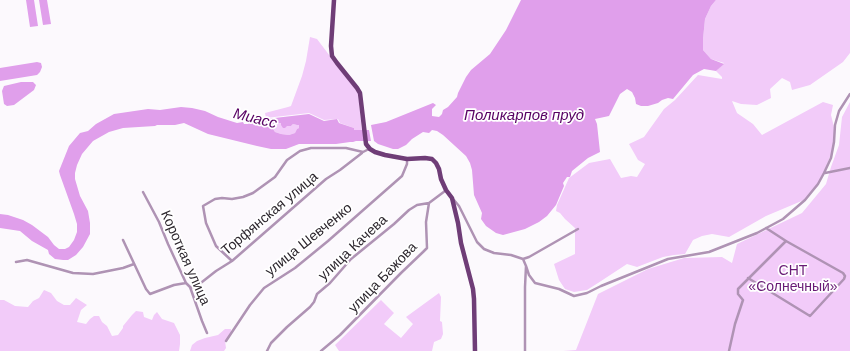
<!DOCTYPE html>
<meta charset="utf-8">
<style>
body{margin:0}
canvas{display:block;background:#fcf9fd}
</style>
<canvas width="850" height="351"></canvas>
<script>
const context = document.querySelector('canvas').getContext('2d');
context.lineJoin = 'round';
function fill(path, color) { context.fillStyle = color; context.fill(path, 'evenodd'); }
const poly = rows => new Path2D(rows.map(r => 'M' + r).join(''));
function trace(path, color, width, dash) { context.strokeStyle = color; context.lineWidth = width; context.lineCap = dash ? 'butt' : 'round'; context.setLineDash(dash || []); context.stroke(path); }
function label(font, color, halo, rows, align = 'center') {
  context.font = font + ' Helvetica,sans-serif'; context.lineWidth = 3.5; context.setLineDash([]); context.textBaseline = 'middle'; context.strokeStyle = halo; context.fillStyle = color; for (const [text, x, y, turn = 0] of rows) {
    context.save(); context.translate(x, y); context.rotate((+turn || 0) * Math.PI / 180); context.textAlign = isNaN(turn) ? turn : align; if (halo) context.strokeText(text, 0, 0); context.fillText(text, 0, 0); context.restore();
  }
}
fill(poly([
 [716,0,850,0,850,53,843,62,810,85,792,90,790,82,782,78,770,89,771,98,757,105,741,104,732,101,737,113,753,124,762,135,823,102,833,105,831,115,835,131,832,152,818,186,804,200,766,216,729,237,712,234,702,236,693,240,685,254,674,255,663,257,637,267,627,264,598,283,587,290,574,292,565,289,559,280,554,264,575,254,575,228,565,219,560,213,556,211,557,205,569,178,589,163,610,159,621,178,631,176,637,177,645,164,638,160,629,144,644,137,664,109,675,100,698,75,722,79,722,77,716,71,724,63,711,59,703,50,703,39,705,19,711,6],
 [310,37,317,39,358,93,362,131,354,130,354,128,340,123,338,119,324,120,309,113,266,118,265,113,288,107,291,106,302,76,306,61],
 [850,102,850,351,563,351,576,350,598,294,648,269,684,258,722,257,732,263,737,244,802,213,826,184,831,167,839,145,842,117],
 [278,122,286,125,291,126,293,124,297,125,300,124,299,128,297,129,295,133,289,135,281,134,275,132,273,129,274,124],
 [44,290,51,293,57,301,64,305,70,305,76,298,87,305,81,310,77,322,86,324,90,319,94,316,99,316,102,322,107,326,112,336,118,335,123,328,123,326,132,315,136,311,143,312,144,317,152,320,154,315,157,312,162,319,174,323,180,335,180,344,179,351,0,351,0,300,4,300,15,306,28,307,33,301,39,298],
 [439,293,441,297,440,321,442,322,443,334,441,339,434,342,432,351,339,351,335,345,381,300,394,313,384,324,401,338,413,324,406,317],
 [225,329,231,329,231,333,225,341,226,348,224,351,190,351,192,345,197,341,205,338,218,335]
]), '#f2cbf9');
fill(poly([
 [26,0,34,0,38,26,30,27],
 [39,0,47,0,51,24,43,25],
 [521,0,716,0,711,6,705,19,703,39,703,50,711,59,724,64,716,71,704,69,693,75,673,99,668,98,662,100,658,103,648,106,641,106,636,104,635,98,632,92,627,89,620,94,609,116,595,119,597,124,600,152,588,158,572,171,570,177,567,177,563,183,564,186,556,205,547,216,539,222,525,229,503,235,496,233,486,226,481,219,482,213,474,195,472,170,470,163,466,156,443,135,437,131,432,130,429,133,423,132,412,139,406,145,398,149,393,149,378,144,374,141,371,125,386,122,433,103,436,105,432,109,432,116,439,117,442,114,443,110,448,107,457,97,458,93,466,77,471,70,490,54,506,30],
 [37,62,41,63,42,67,40,72,37,75,0,81,0,68],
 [21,82,33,82,36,85,34,90,14,105,7,106,4,104,2,91,4,86],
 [181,107,192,108,205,111,218,117,237,123,243,122,244,124,248,124,250,122,259,122,266,119,309,114,324,121,337,119,339,123,354,128,354,130,369,130,371,141,356,141,353,142,350,142,336,144,299,144,286,149,271,149,257,146,208,134,184,123,175,125,157,125,155,126,123,128,109,132,93,141,82,154,77,165,75,173,75,179,80,196,88,211,90,223,90,234,83,247,76,255,68,260,63,260,55,259,49,254,48,250,32,241,20,231,0,228,0,214,8,215,23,220,32,225,48,237,54,245,59,249,65,249,69,247,74,240,77,232,77,224,74,214,60,175,59,171,69,146,80,133,88,131,96,124,114,114,148,109,160,110],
 [278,123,281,123,281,125,283,128,285,128,287,126,291,126,293,124,297,125,299,125,299,128,297,129,295,133,289,135,281,134,275,132,273,129,274,124]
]), '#e09feb');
trace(poly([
 [825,173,850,168],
 [143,192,159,222,168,244,186,283,190,287,202,321,207,333],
 [454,200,459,206,477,242,484,249,494,253,511,255,523,259,529,257,578,229],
 [123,240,146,289,150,294,174,285,186,283],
 [523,259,526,266,525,287,525,351],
 [232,261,216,246,206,223,203,206,215,199,222,198,232,199,243,197,253,193,275,177,287,160,300,151,311,148,346,148,363,152,369,149],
 [16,262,27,260,73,273,93,274,123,268,134,264],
 [526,266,529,275,535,283,559,289,574,296,587,293,601,286,668,259,709,252,757,233,783,219,805,200,818,184,824,173,831,158,834,142,835,125,839,111,850,94],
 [748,278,810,316,844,279,845,276,843,273,786,241,766,228],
 [190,287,195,287,202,282,216,271,232,261,326,179,340,170,362,153],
 [226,341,250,305,264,288,295,268,328,241,402,176,407,164,407,159],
 [267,351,271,343,287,327,310,307,314,302,317,294,330,283,351,259,394,224,409,210,417,205,429,203,445,191],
 [321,351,340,335,401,273,423,252,427,248,426,222,429,203],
 [729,351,735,324,743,300,738,294,738,289,786,241]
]), '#af93b4', 2.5);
trace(poly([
 [334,0,331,46,332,56,337,63,357,88,360,93,366,144,370,149,375,152,385,155,407,159,425,158,432,159,436,163,439,169,441,179,446,190,452,198,458,223,461,243,473,289,474,299,475,351]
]), '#6f3d77', 4.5);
label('14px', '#2d272e', '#fff', [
 ["Торфянская улица",270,214,-40],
 ["улица Шевченко",309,240,-39],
 ["улица Качева",353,248,-43],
 ["Короткая улица",185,258,66],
 ["улица Бажова",383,278,-46]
]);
label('14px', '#691b76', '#fff', [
 ["СНТ",793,271],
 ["«Солнечный»",793,287]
]);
label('italic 15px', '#580264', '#fff', [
 ["Поликарпов пруд",524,116],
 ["Миасс",255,119,14]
]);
</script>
